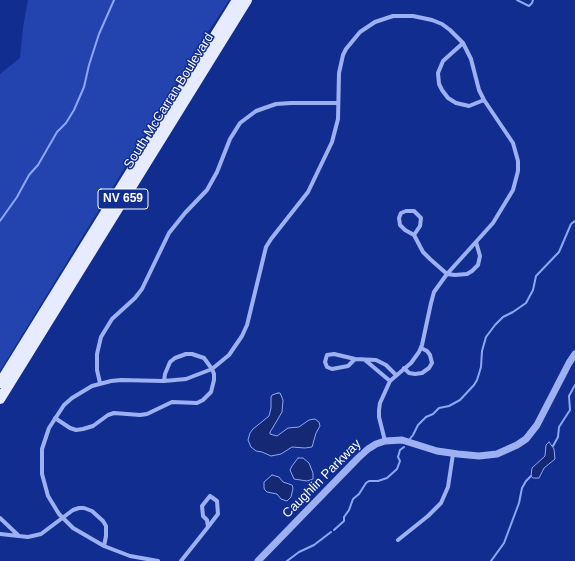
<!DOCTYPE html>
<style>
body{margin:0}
canvas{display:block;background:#122d90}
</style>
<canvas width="575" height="561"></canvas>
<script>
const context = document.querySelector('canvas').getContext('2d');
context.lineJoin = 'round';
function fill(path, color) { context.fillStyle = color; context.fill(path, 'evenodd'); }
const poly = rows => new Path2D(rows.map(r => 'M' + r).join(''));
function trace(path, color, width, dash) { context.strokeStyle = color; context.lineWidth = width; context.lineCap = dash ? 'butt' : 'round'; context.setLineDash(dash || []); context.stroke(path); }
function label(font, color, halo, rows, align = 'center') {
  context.font = font + ' Helvetica,sans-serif'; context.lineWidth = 3; context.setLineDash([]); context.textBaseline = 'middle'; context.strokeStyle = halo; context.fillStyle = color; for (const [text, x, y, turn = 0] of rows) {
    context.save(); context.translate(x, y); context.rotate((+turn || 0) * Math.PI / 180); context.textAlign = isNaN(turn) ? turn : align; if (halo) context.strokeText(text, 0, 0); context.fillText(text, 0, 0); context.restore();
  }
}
fill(poly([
 [28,0,229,0,208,32,0,371,0,74,20,58,23,28]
]), '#2344af');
const water = poly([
 [278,393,280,393,283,400,282,412,272,429,270,432,270,434,277,436,288,428,299,427,309,420,315,419,319,422,320,426,316,433,312,447,305,448,292,447,281,454,271,456,262,452,256,451,251,447,248,440,250,433,253,429,269,416,271,408,271,397,272,395,278,393],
 [549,442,554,449,555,459,544,468,539,478,533,478,531,476,532,468,545,456,546,445,549,442],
 [298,458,303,458,309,463,313,473,313,479,307,481,294,479,290,470,292,466,298,458],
 [272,475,279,477,283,482,292,485,293,488,291,497,287,501,281,499,277,494,267,492,265,490,264,488,264,482,272,475]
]);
fill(water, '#142874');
trace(water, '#8ea7f5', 1);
trace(poly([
 [517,0,529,6,532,3,533,0],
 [0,221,17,197,29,175,38,165,57,132,66,123,74,110,84,87,89,65,99,34,114,0],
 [409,440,413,435,418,425,426,417,433,414,439,408,449,406,460,400,474,385,477,380,481,367,482,351,486,337,495,325,503,317,513,312,526,303,533,290,536,276,559,252,571,224,575,221],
 [553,446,558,437,559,427,570,410,569,396,575,385],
 [334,530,344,521,344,517,349,510,353,499,359,494,366,483,369,481,378,481,387,478,397,469,400,461,398,457,400,450,404,447],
 [287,561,299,552,314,545,331,532],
 [491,561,504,543,519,503,522,488,526,481,531,476]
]), '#8ea7f5', 2);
trace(poly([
 [463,43,443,61,438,73,439,84,442,90,448,98,456,103,469,106,484,100],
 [414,235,420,226,421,218,414,211,406,211,401,213,399,218,400,225,405,230,414,235,423,252,430,259,447,274,455,275,467,274,472,271,478,265,480,256,476,242],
 [355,359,348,366,332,369,327,367,325,362,327,355,334,354,355,359,376,360,386,365,396,375],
 [365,360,390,381],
 [404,368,409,373,415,374,422,373,429,368,432,363,430,355,427,351,421,348],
 [100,383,97,370,97,354,101,337,112,319,135,298,142,289,169,233,185,213,207,190,217,172,230,139,240,123,256,111,276,104,291,103,338,103],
 [55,418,70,428,76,430,83,429,93,426,108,415,114,413,140,415,147,414,172,402,197,403,203,400,211,392,214,380,214,374,212,369,204,358,192,354,186,354,175,358,170,362,165,374,164,381],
 [210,496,217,501,218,514,208,527,207,520,203,516,202,506,210,496],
 [0,518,19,536,0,534],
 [19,536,28,537,41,534,73,510,79,508,84,508,92,511,103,521,106,526,106,536,104,546],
 [398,540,428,516,441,503,448,487,453,454],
 [158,561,130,556,104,546,73,528,59,514,48,496,42,474,42,449,49,428,64,405,72,398,92,386,111,381,121,380,164,381,186,379,212,369,229,355,242,336,247,325,266,247,271,239,308,192,332,142,338,119,339,73,343,55,346,49,360,32,375,22,393,16,413,16,432,20,442,24,450,30,463,43,471,59,479,90,484,100,513,143,518,161,518,171,513,190,493,223,447,274,434,292,431,303,422,345,419,352,411,363,390,381,380,403,379,410,379,417,385,441],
 [181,561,208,527]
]), '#9cb0f2', 4);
trace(poly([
 [258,561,358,458,368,449,376,444,385,441,402,440,437,451,458,454,479,456,497,454,517,445,526,439,537,425,569,363,575,354]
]), '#9cb0f2', 7);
trace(poly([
 [0,383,237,0],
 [0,399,247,0]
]), '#e7ebff', 10);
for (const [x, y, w] of [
 [123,199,50]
]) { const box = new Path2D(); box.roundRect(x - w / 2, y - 10, w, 20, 3); context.fillStyle = '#122d90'; context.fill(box); trace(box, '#fff', 1); }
label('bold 12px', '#fff', null, [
 ["NV 659",123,199]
]);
label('13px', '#fff', '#122d90', [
 ["South McCarran Boulevard",169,101,-58],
 ["Caughlin Parkway",322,479,-45]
]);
</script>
